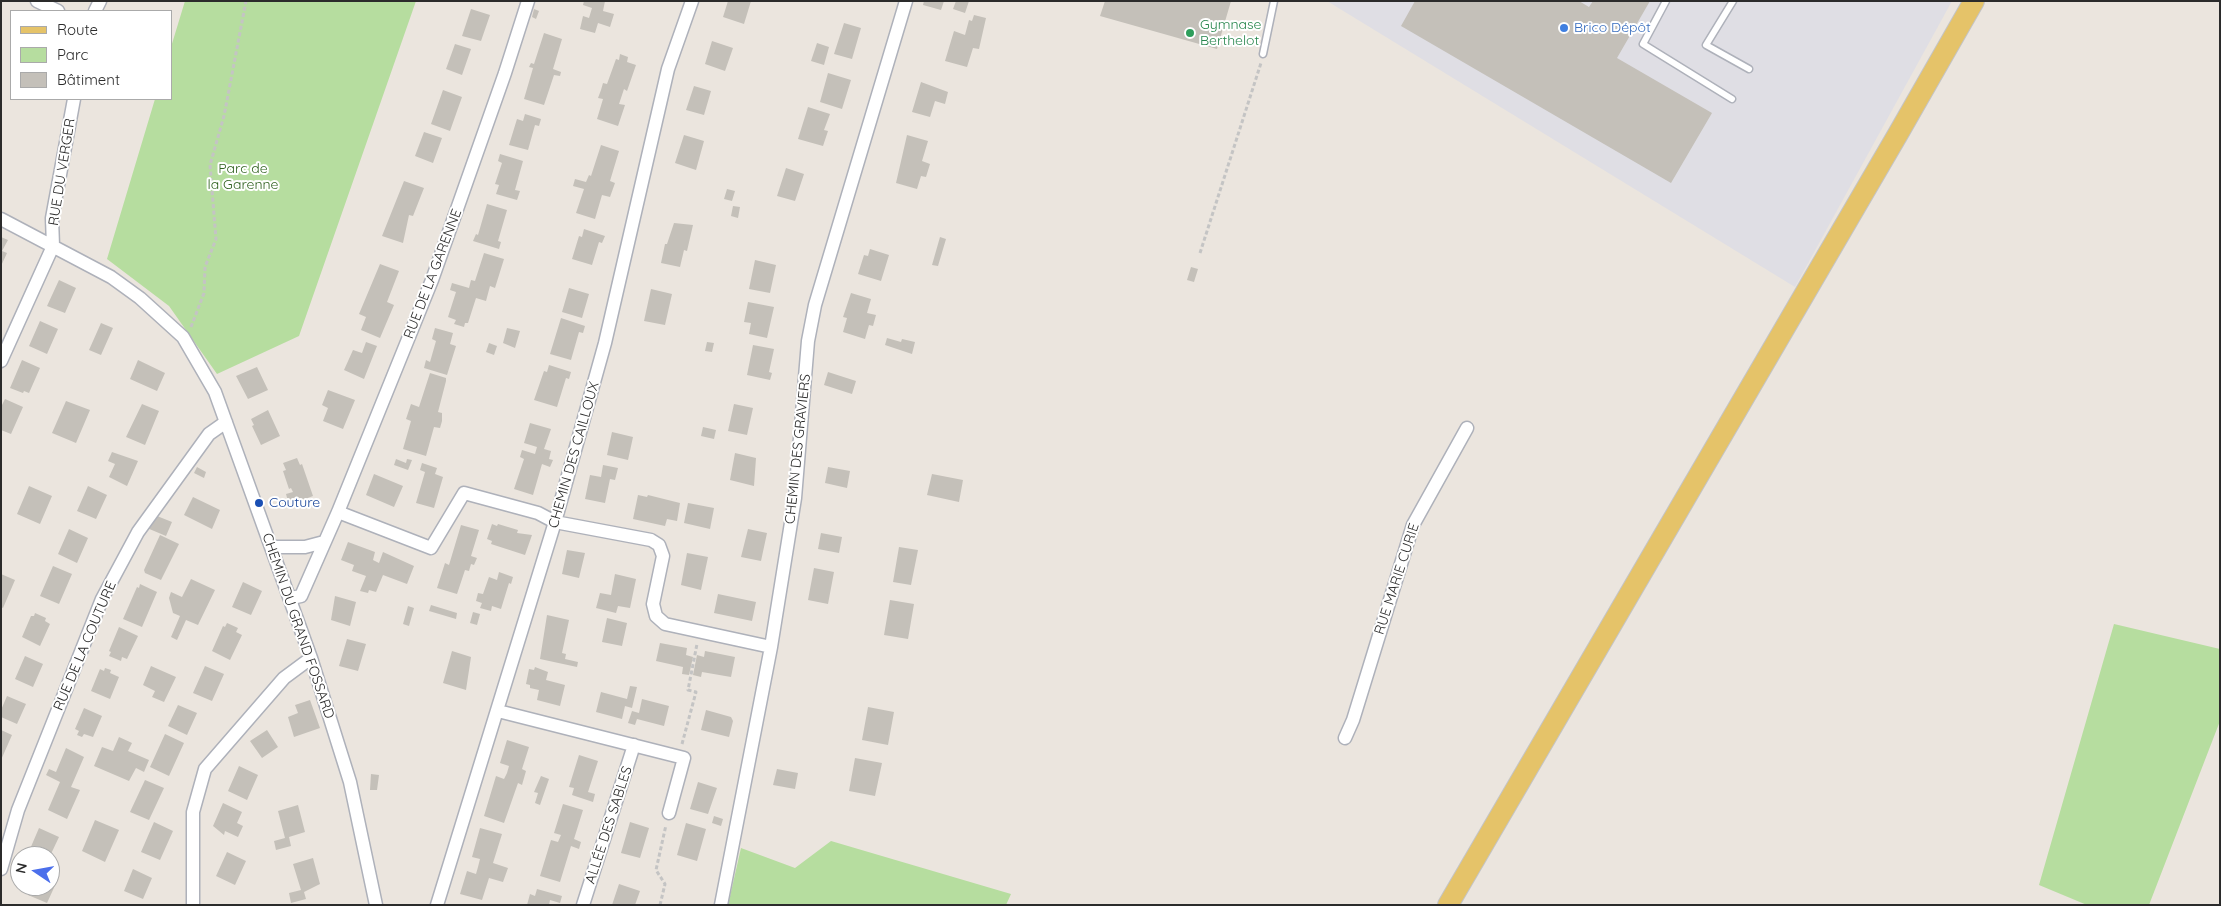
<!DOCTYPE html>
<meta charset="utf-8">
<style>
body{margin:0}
#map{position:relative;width:2221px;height:906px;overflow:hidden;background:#ebe5de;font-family:Quicksand,sans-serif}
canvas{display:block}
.frame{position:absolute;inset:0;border:2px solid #2b2b2b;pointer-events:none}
.legend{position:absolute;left:10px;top:10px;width:162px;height:90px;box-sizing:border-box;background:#fff;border:1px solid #aaa;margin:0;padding:6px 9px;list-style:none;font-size:15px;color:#2b2b2b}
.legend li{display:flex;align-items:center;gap:10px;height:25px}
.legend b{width:25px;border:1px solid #aaa}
.north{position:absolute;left:10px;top:846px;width:50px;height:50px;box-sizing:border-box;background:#fff;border:1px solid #aaa;border-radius:50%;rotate:282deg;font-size:14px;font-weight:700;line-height:20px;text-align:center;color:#2b2b2b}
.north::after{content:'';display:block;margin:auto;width:18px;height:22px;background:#4c6feb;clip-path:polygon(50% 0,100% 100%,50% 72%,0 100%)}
</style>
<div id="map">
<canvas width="2221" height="906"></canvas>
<div class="frame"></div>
<ul class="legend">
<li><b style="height:6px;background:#e5c369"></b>Route</li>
<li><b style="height:14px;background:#b6dd9f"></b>Parc</li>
<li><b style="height:14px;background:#c4c0b9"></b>Bâtiment</li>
</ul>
<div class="north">N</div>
</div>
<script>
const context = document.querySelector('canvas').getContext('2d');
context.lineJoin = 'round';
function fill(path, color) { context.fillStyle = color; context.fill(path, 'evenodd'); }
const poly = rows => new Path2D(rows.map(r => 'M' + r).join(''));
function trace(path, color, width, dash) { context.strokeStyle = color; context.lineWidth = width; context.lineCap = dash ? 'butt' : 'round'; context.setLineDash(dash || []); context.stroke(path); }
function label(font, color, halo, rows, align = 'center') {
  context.font = font + ' Quicksand,sans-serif'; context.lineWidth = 4; context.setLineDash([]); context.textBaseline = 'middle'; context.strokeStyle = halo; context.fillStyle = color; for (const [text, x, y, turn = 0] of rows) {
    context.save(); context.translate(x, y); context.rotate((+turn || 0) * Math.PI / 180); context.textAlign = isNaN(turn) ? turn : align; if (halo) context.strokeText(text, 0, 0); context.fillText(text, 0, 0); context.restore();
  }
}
fill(poly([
 [1327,1,1952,1,1795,287]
]), '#dfdee4');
fill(poly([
 [185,1,416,1,299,336,217,374,169,306,107,259,155,99,171,99,171,47],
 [2114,624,2220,649,2220,721,2149,905,2087,905,2039,885],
 [831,841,1011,894,1006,905,728,905,741,848,795,868]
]), '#b6dd9f');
fill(poly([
 [584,1,605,1,603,11,614,14,610,27,598,23,595,33,580,29,583,16,589,18,592,8,583,5],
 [728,1,751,1,744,24,723,17],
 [924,1,944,1,941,10,923,5],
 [956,1,969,1,965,13,953,9],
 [1105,1,1231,1,1217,49,1100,16],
 [1415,1,1579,1,1589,7,1593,1,1650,1,1617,58,1712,113,1671,183,1401,26],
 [471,9,490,15,481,41,462,36],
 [534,9,539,11,536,19,532,17],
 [974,15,986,18,979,49,973,48,967,67,945,61,954,31,965,35,969,20,972,21],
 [844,23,861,28,852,59,834,54],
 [544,33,562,39,553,69,561,72,560,76,554,75,544,105,524,99,533,68,529,67,531,63,534,64],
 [712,41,733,48,725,71,705,64],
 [817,43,829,47,824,65,811,61],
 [455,44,471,49,462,75,446,69],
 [620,54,628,57,627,62,636,65,627,91,624,89,619,104,625,105,618,126,597,119,603,99,598,98,601,90,603,83,607,84,616,59,619,60],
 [828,73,851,80,842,109,820,102],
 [921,82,948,92,945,104,935,101,930,117,912,112],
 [694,86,711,91,704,115,686,110],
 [443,90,462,97,450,131,431,124],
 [808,107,830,114,824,130,828,131,823,146,798,139],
 [525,114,541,119,539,126,535,125,528,150,509,145,517,119,523,121],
 [424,132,442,138,433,163,415,156],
 [684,135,704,141,696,170,675,163],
 [907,135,928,141,922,161,930,164,926,177,921,176,917,189,896,183],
 [601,145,619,151,610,181,615,183,610,197,602,195,595,219,576,213,584,189,573,186,575,179,586,182,589,175,591,176],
 [500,154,523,161,515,190,520,191,517,200,496,194,499,185,495,184,502,163,498,161],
 [786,168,804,174,795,201,777,196],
 [404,181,424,188,413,216,409,215,403,243,382,236],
 [727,189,735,191,732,201,724,199],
 [487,204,507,210,498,241,501,242,499,249,473,241,476,234,478,235],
 [733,206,740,207,738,218,731,216],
 [674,223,693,225,687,251,684,250,680,267,661,263,665,244,667,244],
 [584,229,605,236,602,243,599,242,592,265,572,259,579,236,582,237],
 [1,237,8,240,2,251,7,253,1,266],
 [940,237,946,239,938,266,932,265],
 [870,249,889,255,881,281,858,274,864,255,868,256],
 [484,253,504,259,495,288,490,286,486,301,476,298,468,323,465,323,464,327,454,324,456,320,448,317,456,292,450,290,452,283,469,288,471,280,475,281],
 [755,260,776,265,770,293,749,289],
 [380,264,399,271,387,302,394,305,380,338,361,330,366,317,359,314],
 [1191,267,1198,269,1194,282,1187,280],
 [59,280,76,288,65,313,47,306],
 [569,288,589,294,582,318,562,312],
 [651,289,672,294,665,325,644,321],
 [851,293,871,299,867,313,876,315,873,326,869,325,865,339,843,332,847,318,843,317],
 [748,302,774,307,767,338,749,334,751,323,744,322],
 [561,318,585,326,583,333,579,332,571,360,550,354],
 [40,321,58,329,47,354,29,346],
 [101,323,113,328,101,355,89,350],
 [435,328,453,333,450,344,456,346,447,375,424,368,426,360,430,362,436,341,432,339],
 [507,328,520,331,515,348,503,343],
 [887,338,901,342,902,339,915,342,912,354,885,345],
 [366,342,377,346,364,379,344,370,353,350,362,353],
 [707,342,714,343,712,352,705,351],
 [489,343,497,346,494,355,486,352],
 [753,345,774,349,769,372,772,373,770,380,747,375],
 [22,360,40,368,29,393,24,391,23,393,10,388],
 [138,360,165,373,157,391,130,379],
 [549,365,571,372,569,379,566,378,557,407,534,400,544,371,547,372],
 [257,367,268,390,248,399,236,376],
 [828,372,856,381,852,394,824,385],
 [430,373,446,378,446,381,438,412,442,413,442,421,440,428,434,427,426,456,403,449,411,421,406,419,411,404,419,407],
 [328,390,355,400,343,429,323,421,328,408,322,405],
 [5,399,23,407,11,434,1,430,1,407],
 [66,401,90,410,76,443,52,433],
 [142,404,159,411,145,445,126,437],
 [734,404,753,408,747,435,728,431],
 [268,410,280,436,261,445,252,426,254,425,251,419],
 [530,423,551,429,544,449,551,451,549,459,553,460,550,467,542,464,533,495,514,489,524,459,520,457,522,450,535,454,537,447,524,443],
 [703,427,716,430,714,439,701,436],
 [612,432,633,437,628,460,607,455],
 [112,452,138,461,127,486,109,477,115,464,108,461],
 [735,453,756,458,754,486,730,480],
 [297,458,300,465,302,464,313,496,289,505,286,494,293,492,291,488,289,489,283,471,286,470,283,463],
 [396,459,406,463,407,459,412,460,408,470,394,465],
 [422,463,437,468,435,474,443,477,434,508,416,503,425,472,420,470],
 [603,465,618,468,615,480,610,479,605,503,585,499,590,475,601,477],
 [197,467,206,472,204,478,194,473],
 [828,467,850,471,847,488,825,483],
 [374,474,403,486,394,507,366,495],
 [932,474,963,480,959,502,927,495],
 [29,486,52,496,40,524,17,514],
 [88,486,107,495,96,519,77,511],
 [638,495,647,497,648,495,680,503,677,521,667,519,665,526,633,519],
 [193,497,220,510,212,529,184,515],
 [688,503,714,508,710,529,684,523],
 [157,516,172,522,166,536,147,528],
 [492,524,497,526,498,524,518,530,517,533,532,535,525,555,491,544,492,541,487,539],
 [461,525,479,530,471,556,477,558,474,565,471,564,469,571,465,570,457,594,437,588,445,563,449,565],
 [69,529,88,538,77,563,58,554],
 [748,529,767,533,761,561,741,557],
 [821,533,842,537,839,553,818,549],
 [160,535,179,544,161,580,145,573,144,570],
 [348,542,375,552,373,560,379,563,383,552,414,566,407,584,383,575,376,592,369,590,368,593,360,591,366,576,352,571,354,565,341,560],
 [899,547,918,550,911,585,893,582],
 [567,550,585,553,579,578,562,574],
 [687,553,708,557,701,590,681,585],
 [53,566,72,574,59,604,40,596],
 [814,568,834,572,828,604,808,600],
 [499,572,513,577,511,584,509,583,501,609,492,606,491,611,480,608,482,603,476,601,478,593,483,594,489,577,497,580],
 [1,574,15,580,3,608,1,607],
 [615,574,636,579,630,608,618,606,616,613,596,608,600,593,611,595],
 [191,579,215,590,198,625,186,620,177,640,171,637,180,616,173,613,169,598,171,592,182,597],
 [243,582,262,591,251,615,232,607],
 [140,584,157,592,142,627,123,619,137,587,139,588],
 [718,594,756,602,752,621,714,613],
 [335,596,356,602,350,626,331,620],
 [890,600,914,604,908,639,884,635],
 [431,605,457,613,456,619,429,611],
 [408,606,414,608,409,626,403,624],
 [473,612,480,614,477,625,470,623],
 [35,613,46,618,45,621,50,624,40,646,22,637,31,616,34,616],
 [547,615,569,620,562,653,566,654,565,659,578,662,577,667,540,659],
 [607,618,627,623,622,646,602,642],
 [227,623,238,628,236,632,242,635,230,660,212,651,223,626,225,627],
 [119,627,138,636,127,659,122,657,121,661,109,656,111,652,109,651],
 [347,639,366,644,358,671,339,666],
 [660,643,687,648,686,655,693,657,689,675,682,674,683,667,656,661],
 [452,651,471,657,466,690,443,683],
 [705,651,735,657,731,677,702,672,701,677,693,675,697,655,704,657],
 [25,656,43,664,33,687,15,679],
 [151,666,176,677,164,702,152,697,155,691,143,685],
 [205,666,224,674,212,701,193,693],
 [535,667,548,672,546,680,565,685,560,706,537,700,539,690,530,688,530,685,526,684,529,669,534,670],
 [105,668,111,670,110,673,119,677,110,699,91,691,100,669,104,671],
 [630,686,637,687,632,708,625,706,622,719,596,712,601,692,627,699],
 [7,696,26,704,17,724,1,717,1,710],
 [642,699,669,706,664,726,637,719,635,725,628,723,632,711,639,713],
 [310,700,320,728,294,737,288,717,298,713,295,705],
 [178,705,197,713,187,735,168,726],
 [868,707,894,712,888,745,862,740],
 [84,708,102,716,93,737,84,734,82,737,77,735,79,731,75,729],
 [706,710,731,717,733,721,729,737,701,730],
 [1,730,12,735,1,760],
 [267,730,278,747,262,758,250,741],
 [165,734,184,743,169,776,150,767],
 [119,737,132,743,128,751,149,760,144,772,136,768,129,781,94,766,102,747,113,751],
 [507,740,529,747,522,769,526,771,522,785,518,783,504,823,484,816,496,776,504,779,507,773,509,766,500,763],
 [66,748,84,757,71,787,80,790,67,819,48,810,60,782,46,775,49,769,56,772],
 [579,755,598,761,588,792,595,794,593,802,572,795,574,788,569,787],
 [855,758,882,763,875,796,849,791],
 [239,766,258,775,247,800,228,791],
 [777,769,798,773,795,789,773,785],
 [371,774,379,775,377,790,370,790],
 [541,776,549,779,540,805,535,803,538,793,534,792],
 [145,780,164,788,149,820,130,812],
 [698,782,717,788,708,814,690,809],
 [223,803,242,812,237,823,243,826,238,837,225,831,224,835,213,826],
 [563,804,583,810,574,839,581,842,579,849,571,846,560,882,540,876,551,840,558,842,561,835,554,833],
 [298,805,305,832,289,837,291,846,276,850,274,841,285,838,278,811],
 [714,816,723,819,721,826,712,823],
 [95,820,119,830,105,862,82,851],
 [154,822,173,831,160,860,141,852],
 [630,822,649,828,640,858,621,853],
 [686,823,706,829,697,861,677,855],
 [39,828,59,837,50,856,44,856,30,849],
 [480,828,502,834,493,863,508,868,503,882,489,878,482,900,460,894,467,871,476,874,478,867,480,859,472,857],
 [227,852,246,861,235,885,216,876],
 [313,858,320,884,304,892,306,899,291,903,289,893,301,890,293,864],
 [133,869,152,878,143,899,124,891],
 [50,875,58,879,47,903,28,895,32,886,50,886],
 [619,884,640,891,635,905,612,905],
 [537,889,562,896,560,903,550,900,549,905,527,905,530,894,535,896]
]), '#c4c0b9');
const lane = poly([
 [1666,1,1643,44,1732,99],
 [1733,1,1706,45,1749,69],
 [1263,54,1274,1]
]);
const street = poly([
 [37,1,58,11],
 [95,11,100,1],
 [1,219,111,277,140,298,183,337,215,392,311,658,350,782,376,905],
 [1,361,53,246,52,218,74,99],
 [338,512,431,548,464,493,538,513,555,522,651,540,659,545,663,556,653,604,656,616,665,624,771,647],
 [271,547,305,547,324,542],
 [291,598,301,596,338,512,432,280,505,73,528,1],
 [498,711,684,758,669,813],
 [1345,738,1353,720,1413,525,1467,428],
 [1,869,18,810,102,599,138,532,209,434,226,422],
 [193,905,193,812,205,769,284,678,311,658],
 [437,905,555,522,605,343,668,69,692,1],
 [583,905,634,745],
 [721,905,771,647,795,498,808,341,815,305,906,1]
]);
const primary = poly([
 [1448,905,1898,134,1974,1]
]);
trace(lane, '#aeb1ba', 9);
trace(street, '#aeb1ba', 15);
trace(primary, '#c4c4c4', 22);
trace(poly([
 [1200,253,1261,63],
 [191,327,204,293,205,267,216,239,210,165,224,116,246,1],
 [682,744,696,692,688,690,697,644],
 [660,905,665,884,656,870,666,825]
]), '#c4c4c4', 3, [4, 2.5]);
trace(lane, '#fff', 6);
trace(street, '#fff', 12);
trace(primary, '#e5c369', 20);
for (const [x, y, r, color] of [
 [1564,28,5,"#3f7fe0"],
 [1190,33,5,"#2e9e5b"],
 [259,503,5,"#1a4fb4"]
]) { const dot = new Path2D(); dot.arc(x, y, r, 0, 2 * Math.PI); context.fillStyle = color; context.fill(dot); trace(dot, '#fff', 2); }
label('14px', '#27864d', '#fff', [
 ["Gymnase",1200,25],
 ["Berthelot",1200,41]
], 'left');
label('14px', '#366cbe', '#fff', [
 ["Brico Dépôt",1574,28]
], 'left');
label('14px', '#306220', '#fff', [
 ["Parc de",243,169],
 ["la Garenne",243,185]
]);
label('14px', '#2b2b2b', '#fff', [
 ["RUE DU VERGER",62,172,-81],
 ["RUE DE LA GARENNE",433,274,-69],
 ["CHEMIN DES GRAVIERS",798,449,-84],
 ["CHEMIN DES CAILLOUX",574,455,-74],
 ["RUE MARIE CURIE",1397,579,-72],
 ["CHEMIN DU GRAND FOSSARD",298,626,71],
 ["RUE DE LA COUTURE",85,646,-67],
 ["ALLÉE DES SABLES",609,825,-72]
]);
label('14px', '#164399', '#fff', [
 ["Couture",269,503]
], 'left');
</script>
